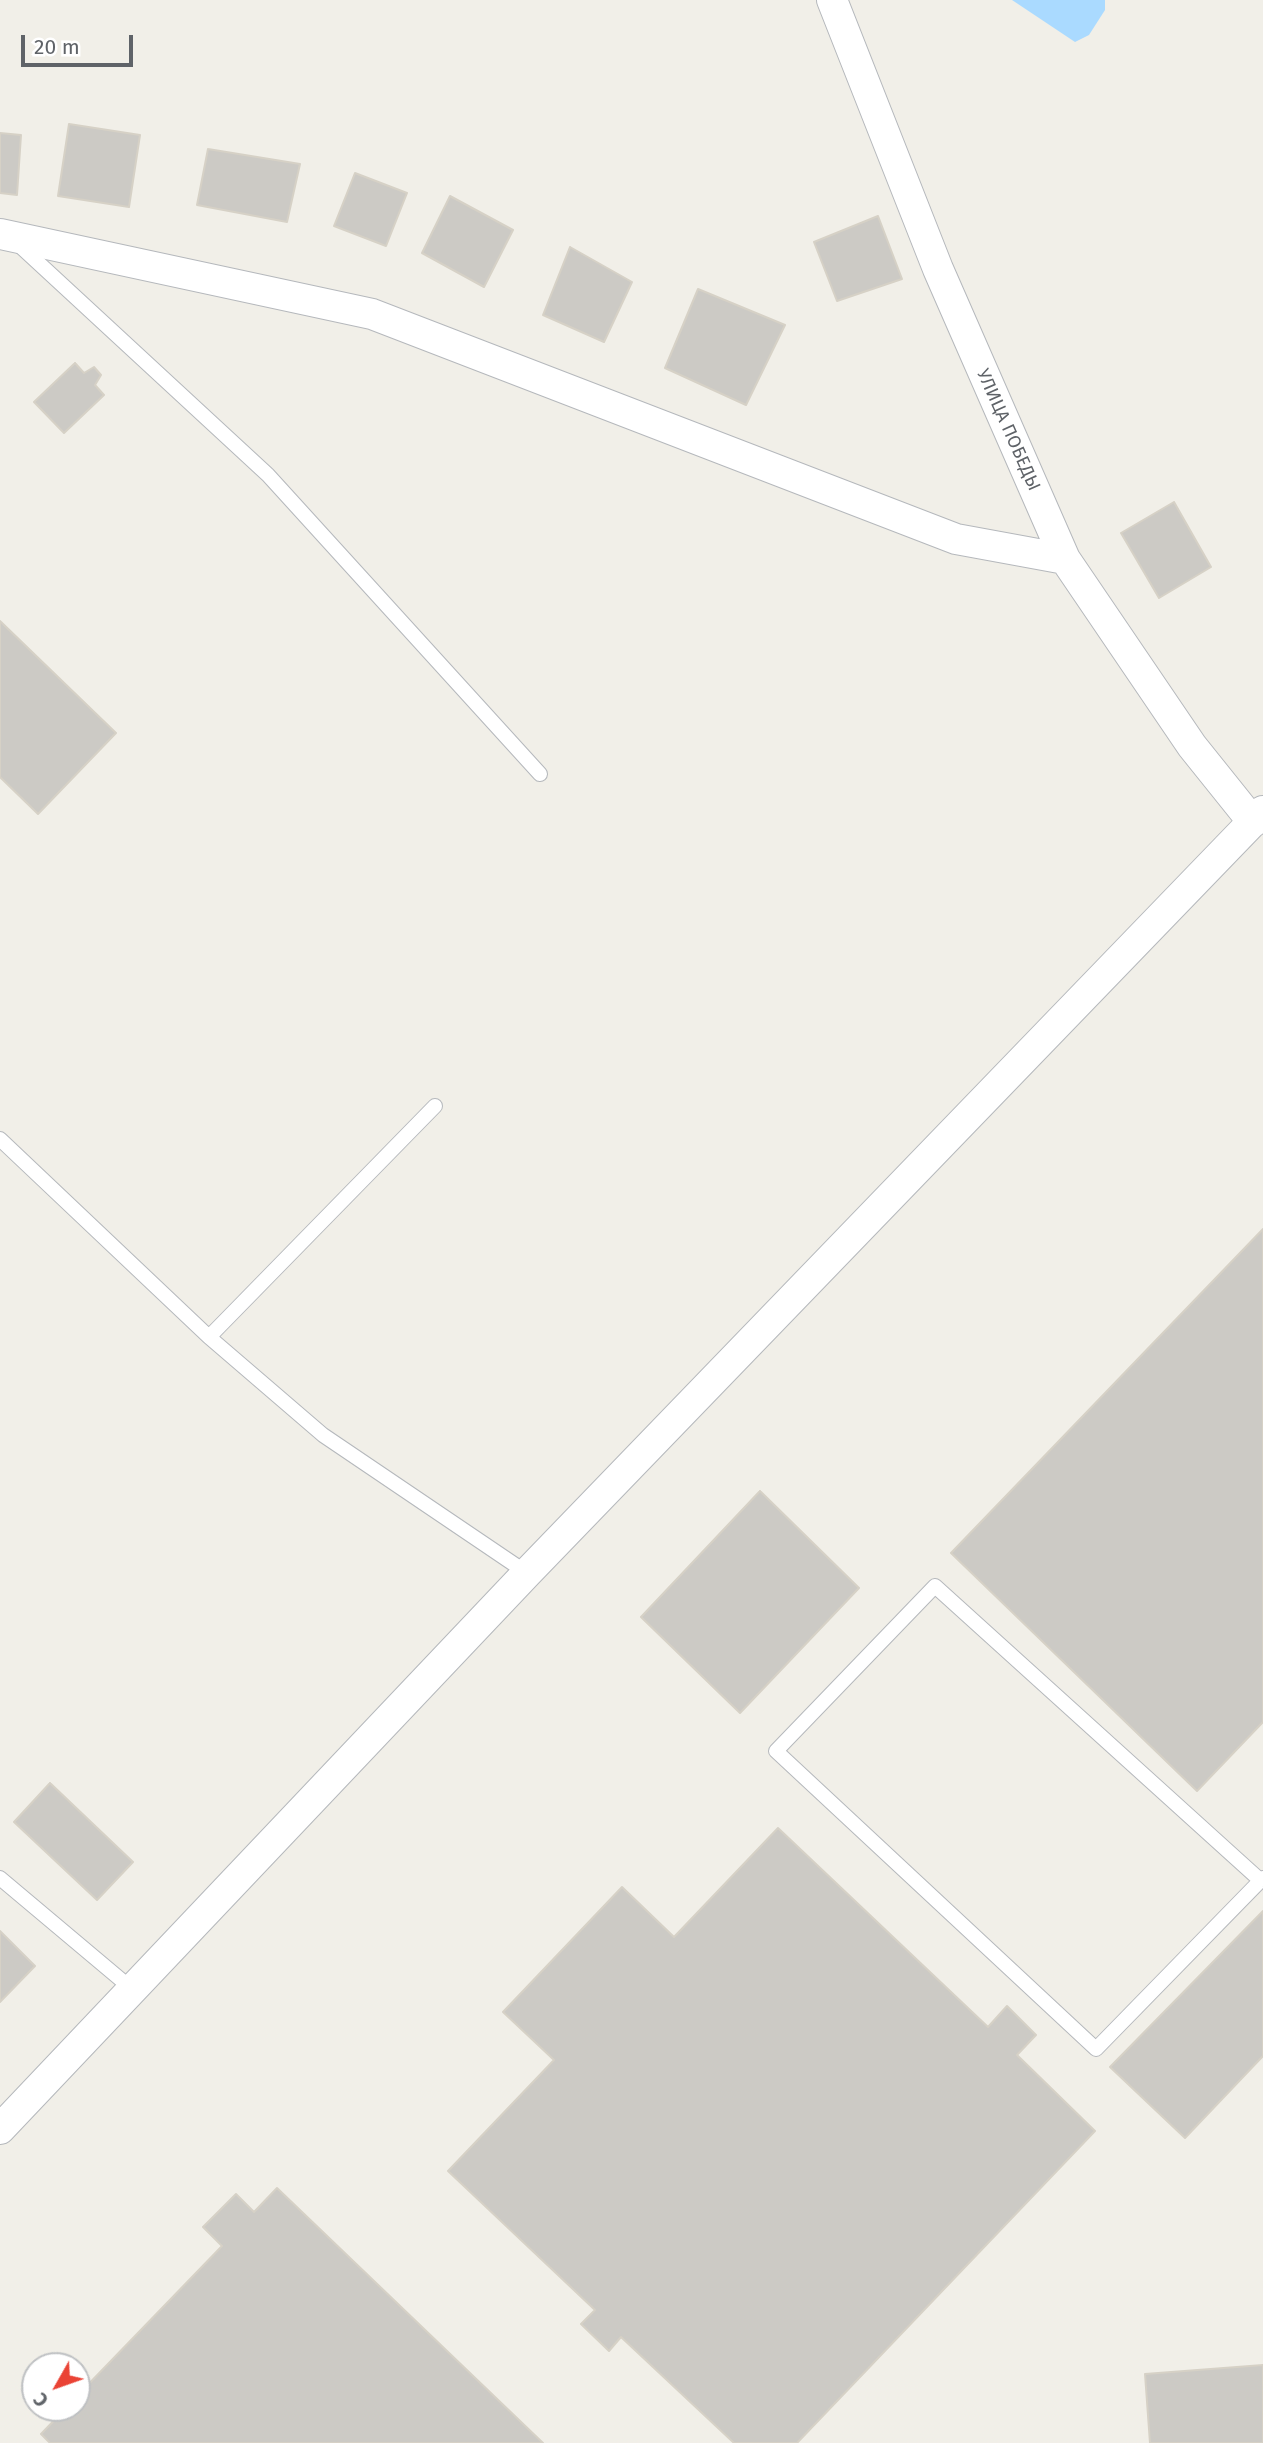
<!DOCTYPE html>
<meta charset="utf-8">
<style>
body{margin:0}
#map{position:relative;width:1263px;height:2443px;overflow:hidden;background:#f1efe8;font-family:"Fira Sans",sans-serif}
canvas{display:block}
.north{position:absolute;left:21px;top:2352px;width:70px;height:70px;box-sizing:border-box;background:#fff;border:2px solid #bfc1c3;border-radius:50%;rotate:230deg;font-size:19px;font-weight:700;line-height:28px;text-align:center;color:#5f6368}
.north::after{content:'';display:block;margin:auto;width:24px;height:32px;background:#ea4335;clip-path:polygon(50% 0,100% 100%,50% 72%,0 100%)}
.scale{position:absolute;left:21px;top:35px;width:112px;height:32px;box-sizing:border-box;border:4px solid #5f6368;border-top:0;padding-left:9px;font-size:21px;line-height:24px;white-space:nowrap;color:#5f6368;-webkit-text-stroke:5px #fff;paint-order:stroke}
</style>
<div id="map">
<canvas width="1263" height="2443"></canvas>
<div class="north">С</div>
<div class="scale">20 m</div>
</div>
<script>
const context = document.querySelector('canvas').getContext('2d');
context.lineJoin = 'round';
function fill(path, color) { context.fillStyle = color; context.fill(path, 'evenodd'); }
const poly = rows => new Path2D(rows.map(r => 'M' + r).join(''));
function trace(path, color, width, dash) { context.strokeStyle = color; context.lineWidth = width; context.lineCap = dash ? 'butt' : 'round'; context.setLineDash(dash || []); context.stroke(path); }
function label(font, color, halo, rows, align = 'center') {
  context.font = font + ' "Fira Sans",sans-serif'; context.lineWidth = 6; context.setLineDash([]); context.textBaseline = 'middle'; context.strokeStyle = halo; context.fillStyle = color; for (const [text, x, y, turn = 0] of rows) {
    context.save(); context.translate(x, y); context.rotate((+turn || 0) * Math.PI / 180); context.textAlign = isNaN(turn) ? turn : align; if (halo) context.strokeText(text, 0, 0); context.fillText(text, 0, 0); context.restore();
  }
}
fill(poly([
 [1012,0,1105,0,1105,10,1089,35,1075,42]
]), '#aadaff');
const building = poly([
 [69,124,140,135,129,207,58,196,69,124],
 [0,133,21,135,17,195,0,193,0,133],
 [208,149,300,164,287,222,197,205,208,149],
 [355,173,407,193,386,246,334,226,355,173],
 [450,196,513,230,484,287,422,253,450,196],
 [878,216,902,279,837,301,814,242,878,216],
 [570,247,632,282,604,342,543,315,570,247],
 [698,289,785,325,746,405,665,368,698,289],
 [75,363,84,373,94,367,101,375,95,385,104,395,64,433,34,402,75,363],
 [1174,502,1211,567,1159,598,1121,533,1174,502],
 [0,621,116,733,38,814,0,777,0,621],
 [1263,1229,1263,1722,1197,1791,951,1553,1263,1229],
 [760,1491,859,1588,740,1713,641,1617,760,1491],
 [50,1783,133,1862,97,1900,14,1822,50,1783],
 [778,1828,988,2027,1007,2006,1036,2035,1017,2055,1095,2131,797,2443,734,2443,621,2337,609,2351,581,2324,595,2310,448,2171,554,2060,503,2012,622,1887,674,1937,778,1828],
 [1263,1911,1263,2056,1185,2138,1110,2067,1263,1911],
 [0,1931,35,1966,0,2002,0,1931],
 [277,2188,543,2443,50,2443,41,2434,66,2408,77,2408,77,2396,222,2246,203,2227,236,2194,254,2212,277,2188],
 [1263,2365,1263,2443,1150,2443,1145,2374,1263,2365]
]);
fill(building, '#cccac5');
trace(building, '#d6d1c6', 2);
const service = poly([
 [18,244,268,475,540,774],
 [0,1139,209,1337,323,1435,527,1573],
 [209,1337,435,1106],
 [0,1878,132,1989],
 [1260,1880,935,1586,776,1751,1096,2049,1263,1878]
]);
const minor = poly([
 [832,0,938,269,1065,559,1192,746,1253,822],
 [0,234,372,314,956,539,1065,559],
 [0,2129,527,1573,1263,811]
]);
trace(service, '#b5b8bc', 16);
trace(minor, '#b5b8bc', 32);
trace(service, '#fff', 14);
trace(minor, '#fff', 30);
label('18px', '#5f6368', '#fff', [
 ["УЛИЦА ПОБЕДЫ",1008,430,66]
]);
</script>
